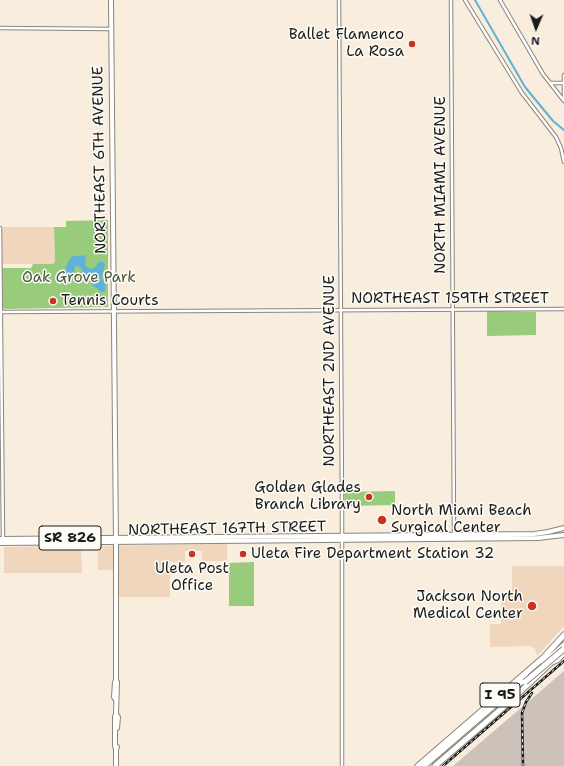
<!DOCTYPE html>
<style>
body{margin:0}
#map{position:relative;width:564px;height:766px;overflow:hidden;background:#f9eede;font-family:"Shantell Sans",sans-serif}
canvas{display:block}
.north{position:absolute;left:516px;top:8px;width:40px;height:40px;-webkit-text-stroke:3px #fdfcf7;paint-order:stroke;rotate:182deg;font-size:11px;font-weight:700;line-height:16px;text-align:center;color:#1c1c1c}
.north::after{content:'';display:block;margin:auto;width:14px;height:18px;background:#1c1c1c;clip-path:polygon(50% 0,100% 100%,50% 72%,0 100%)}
</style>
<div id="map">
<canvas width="564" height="766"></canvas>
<div class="north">N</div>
</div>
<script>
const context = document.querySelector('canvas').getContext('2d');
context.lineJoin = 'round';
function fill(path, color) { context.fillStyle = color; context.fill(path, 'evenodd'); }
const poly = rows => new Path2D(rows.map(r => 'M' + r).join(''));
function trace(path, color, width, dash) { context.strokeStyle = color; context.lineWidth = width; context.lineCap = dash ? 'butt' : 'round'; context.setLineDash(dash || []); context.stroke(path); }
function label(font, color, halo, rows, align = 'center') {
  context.font = font + ' "Shantell Sans",sans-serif'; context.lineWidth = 3; context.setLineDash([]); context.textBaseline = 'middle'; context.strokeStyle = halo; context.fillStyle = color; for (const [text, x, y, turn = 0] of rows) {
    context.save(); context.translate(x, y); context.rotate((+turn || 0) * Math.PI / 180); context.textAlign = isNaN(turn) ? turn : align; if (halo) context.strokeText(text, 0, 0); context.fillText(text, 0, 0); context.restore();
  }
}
fill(poly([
 [2,227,54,227,55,262,54,264,2,264],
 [227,544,227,561,202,561,202,551,185,551,185,562,170,562,170,597,119,597,119,570,98,570,98,546],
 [81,546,82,573,4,573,4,547],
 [512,566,564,566,564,626,537,656,535,649,531,646,490,647,490,624,501,624,501,593,512,592]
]), '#efd6bc');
fill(poly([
 [564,671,564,766,453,766]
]), '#cdc2b9');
fill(poly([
 [108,220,108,307,4,309,3,308,2,268,31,268,33,264,53,264,55,262,54,227,66,227,66,221],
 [487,311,536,312,536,335,487,336],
 [395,491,395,505,345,506,344,492],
 [254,562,254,606,229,606,229,563]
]), '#98cb7c');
fill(poly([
 [83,255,86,256,85,265,88,268,92,269,95,267,99,262,102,261,105,264,102,276,102,279,105,284,105,290,104,292,99,291,98,289,93,286,89,277,86,276,83,273,81,268,78,266,75,266,74,272,71,276,69,277,65,275,64,272,70,258,74,256,80,256]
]), '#5eb1d9');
trace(poly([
 [475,0,525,87,553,121,564,130]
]), '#5eb1d9', 2);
const minor = poly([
 [339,0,342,508,342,766],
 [451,0,454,536],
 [465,0,522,93,556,137,561,148,564,162],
 [500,0,543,74,564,101],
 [0,28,111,29],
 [550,83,564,83],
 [564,100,564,75],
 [0,228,3,539],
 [0,312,564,309]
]);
const major = poly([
 [111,0,116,542,116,680,115,682,114,697,116,700],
 [0,539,534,534,548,532,564,528],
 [0,543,538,538,564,535],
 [116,714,118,717,117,728],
 [116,749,115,746,115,717,116,714,117,682],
 [116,766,116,749,117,747]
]);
const highway = poly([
 [552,662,557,660,564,653],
 [544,663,564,645],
 [418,766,543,658,564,635],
 [424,766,527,677],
 [435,766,507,704,554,660]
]);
trace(minor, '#8a857d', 4.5);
trace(major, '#8a857d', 6);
trace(highway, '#8a857d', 7);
trace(minor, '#fff', 2.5);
trace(major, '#fff', 4);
trace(highway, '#fff', 5);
const rail = poly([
 [443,766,564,661],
 [523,766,522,713,526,702,532,693]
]);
trace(rail, '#1c1c1c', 2.5);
trace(rail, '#fdfcf7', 1, [3]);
const highwayBridge = poly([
 [525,682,564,649]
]);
trace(highwayBridge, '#8a857d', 7, []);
trace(highwayBridge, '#fff', 5);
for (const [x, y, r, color] of [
 [412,44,4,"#c8321e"],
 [53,301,4,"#c8321e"],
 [369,497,4,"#c8321e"],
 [382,520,5,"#c8321e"],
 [192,554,4,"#c8321e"],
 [243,554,4,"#c8321e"],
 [532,606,5,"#c8321e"]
]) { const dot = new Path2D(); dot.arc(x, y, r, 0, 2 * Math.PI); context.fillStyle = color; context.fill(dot); trace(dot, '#fdfcf7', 1.5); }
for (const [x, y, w] of [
 [70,538,62],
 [500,695,40]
]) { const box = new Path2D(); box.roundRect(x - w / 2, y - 12, w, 24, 3); context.fillStyle = '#fdfcf7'; context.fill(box); trace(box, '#1c1c1c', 1); }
label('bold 14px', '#1c1c1c', null, [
 ["SR 826",70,538],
 ["I 95",500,695]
]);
label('15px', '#1c1c1c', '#fdfcf7', [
 ["Ballet Flamenco",404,35],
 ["La Rosa",404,52],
 ["Tennis Courts",61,301,"left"],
 ["Golden Glades",361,488],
 ["Branch Library",361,505],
 ["North Miami Beach",391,511,"left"],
 ["Surgical Center",391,528,"left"],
 ["Uleta Fire Department Station 32",251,554,"left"],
 ["Uleta Post",192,569,"center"],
 ["Office",192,586,"center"],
 ["Jackson North",523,597],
 ["Medical Center",523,614]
], 'right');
label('15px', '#1c1c1c', '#fdfcf7', [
 ["NORTHEAST 6TH AVENUE",100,160,-91],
 ["NORTH MIAMI AVENUE",441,185,-90],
 ["NORTHEAST 159TH STREET",450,299],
 ["NORTHEAST 2ND AVENUE",330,371,-90],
 ["NORTHEAST 167TH STREET",227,529,-1]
]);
label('15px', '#47593e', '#fdfcf7', [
 ["Oak Grove Park",79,278]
]);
</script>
